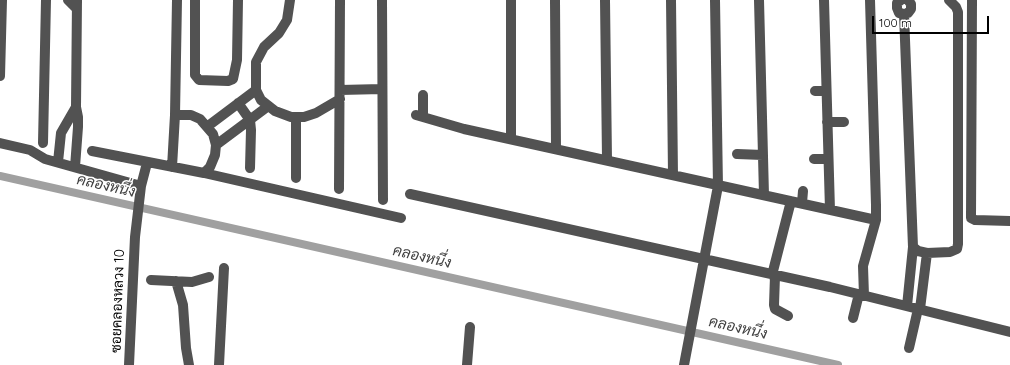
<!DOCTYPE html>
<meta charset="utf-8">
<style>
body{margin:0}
#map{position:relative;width:1010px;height:365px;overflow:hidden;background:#fff;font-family:Quicksand,sans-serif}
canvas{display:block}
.scale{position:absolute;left:872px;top:16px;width:117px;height:18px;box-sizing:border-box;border:2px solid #000;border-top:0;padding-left:5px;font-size:12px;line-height:14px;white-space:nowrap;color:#000;-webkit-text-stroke:3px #fff;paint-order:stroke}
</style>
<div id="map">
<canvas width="1010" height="365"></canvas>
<div class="scale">100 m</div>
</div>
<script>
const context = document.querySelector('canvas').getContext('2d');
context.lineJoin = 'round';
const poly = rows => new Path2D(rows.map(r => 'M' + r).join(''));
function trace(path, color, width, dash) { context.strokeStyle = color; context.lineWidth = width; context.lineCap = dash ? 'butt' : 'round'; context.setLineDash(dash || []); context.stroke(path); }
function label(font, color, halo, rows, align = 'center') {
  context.font = font + ' Quicksand,Sarabun,sans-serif'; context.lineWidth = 3; context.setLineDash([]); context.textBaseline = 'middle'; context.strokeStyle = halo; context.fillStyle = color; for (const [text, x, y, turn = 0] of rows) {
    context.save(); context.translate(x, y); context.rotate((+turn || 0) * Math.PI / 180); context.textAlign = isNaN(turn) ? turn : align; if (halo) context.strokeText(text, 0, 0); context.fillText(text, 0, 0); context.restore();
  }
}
trace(poly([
 [0,176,838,365]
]), '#a0a0a0', 8);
trace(poly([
 [68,0,77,9],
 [195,0,195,75,199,80,228,81,233,79,237,60,238,0],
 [290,0,287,20,279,33,264,47,256,62,256,90,261,100,275,111,291,117,304,117,316,113,340,99],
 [382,0,383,200],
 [511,0,511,139],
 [555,0,556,148],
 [605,0,607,159],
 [671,0,673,175],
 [759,0,764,195],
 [824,0,830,210],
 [901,0,897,3,897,8,899,13,904,14,908,13,911,9,911,4,908,0],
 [972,0,971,218,975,220,1010,221],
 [904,14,913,247,918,251,927,253,950,252,957,249,958,244,958,12,956,7,949,0],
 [0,76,2,0],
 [340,90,382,89],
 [815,91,826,91],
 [423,95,423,117],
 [238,103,250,120,251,130,250,168],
 [175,115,191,115,200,119,213,134,216,145,215,155,210,167,204,173],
 [416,115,464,129,876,220],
 [827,122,844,122],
 [208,126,256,90],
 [0,143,30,150,45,159,141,186],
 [43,143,46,0],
 [216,145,267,107],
 [92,151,204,173,401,218],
 [737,154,763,155],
 [814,159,828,159],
 [58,162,61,133,76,107],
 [75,167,78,127,78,117,76,107,77,0],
 [172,167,175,115,177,0],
 [296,178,296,117],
 [339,189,340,0],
 [410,194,830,287,1010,332],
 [802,203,803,191],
 [772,275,791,201],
 [775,276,774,305,775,309,788,316],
 [151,280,192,282,209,277],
 [176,281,183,305,186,348,189,365],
 [864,296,863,266,876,220,876,205,870,0],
 [907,306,913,247],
 [920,309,927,253],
 [853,318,859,294],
 [909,348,918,309],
 [129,365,135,237,141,186,147,163],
 [219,365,224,268],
 [467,365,470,327],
 [684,365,718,186,715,0]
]), '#525252', 10);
label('14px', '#000', '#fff', [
 ["ซอยคลองหลวง 10",118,301,-88]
]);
label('italic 15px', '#414141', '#fff', [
 ["คลองหนึ่ง",106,186,13],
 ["คลองหนึ่ง",422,257,13],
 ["คลองหนึ่ง",738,328,13]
]);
</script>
